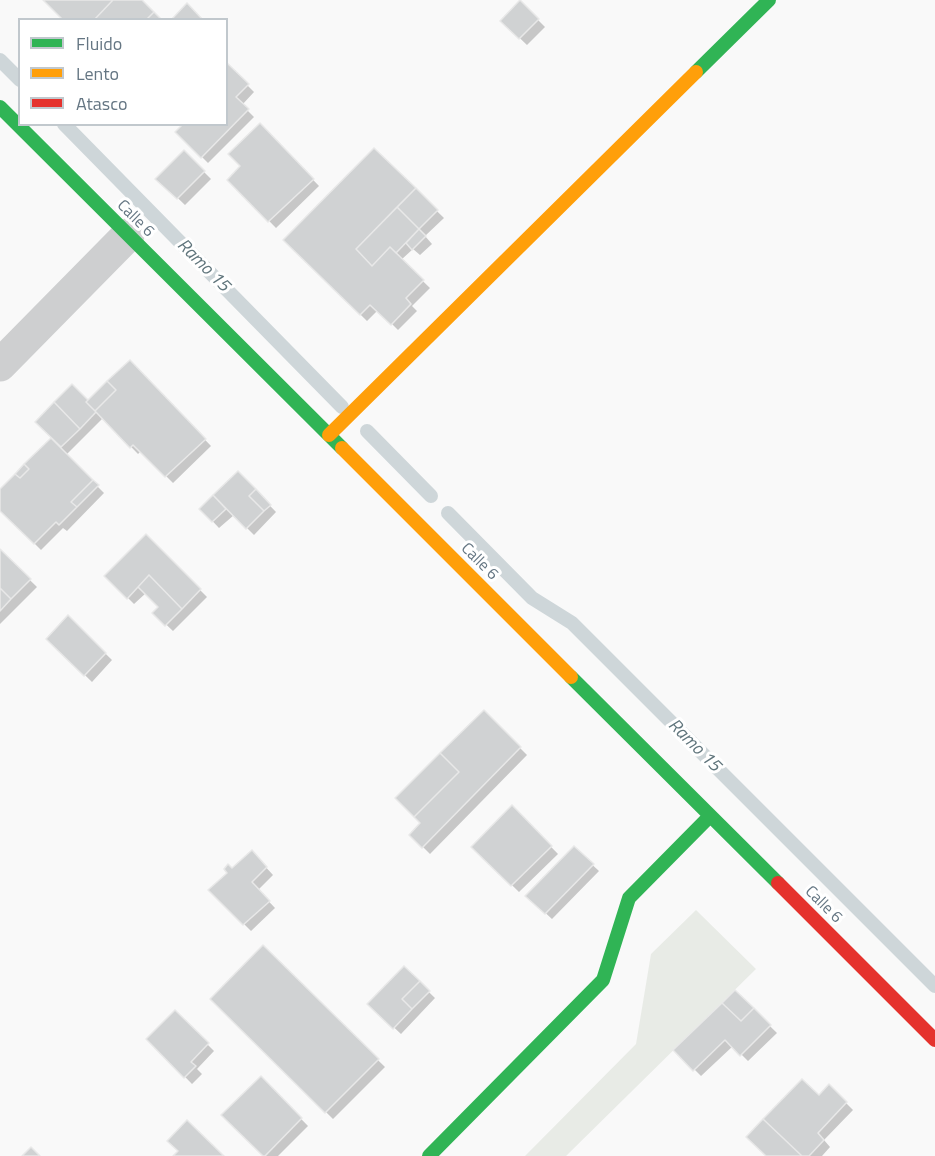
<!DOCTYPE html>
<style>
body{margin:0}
#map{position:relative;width:935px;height:1156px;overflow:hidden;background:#f9f9f9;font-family:"Titillium Web",sans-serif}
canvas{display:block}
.legend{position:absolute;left:18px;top:18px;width:210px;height:108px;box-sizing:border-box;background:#fff;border:2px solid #c1c8cd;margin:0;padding:8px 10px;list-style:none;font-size:18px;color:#657683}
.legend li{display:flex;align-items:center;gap:12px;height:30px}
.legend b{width:30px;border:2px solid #c1c8cd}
</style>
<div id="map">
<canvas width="935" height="1156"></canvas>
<ul class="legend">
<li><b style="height:8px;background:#30b455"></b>Fluido</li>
<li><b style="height:8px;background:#ff9f0a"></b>Lento</li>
<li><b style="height:8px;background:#e5322d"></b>Atasco</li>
</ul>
</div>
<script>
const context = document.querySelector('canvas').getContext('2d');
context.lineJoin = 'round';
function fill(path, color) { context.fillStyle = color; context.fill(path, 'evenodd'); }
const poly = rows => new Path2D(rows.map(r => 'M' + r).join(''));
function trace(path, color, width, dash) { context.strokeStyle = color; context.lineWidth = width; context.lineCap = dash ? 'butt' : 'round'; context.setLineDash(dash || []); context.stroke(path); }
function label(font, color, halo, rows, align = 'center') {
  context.font = font + ' "Titillium Web",sans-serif'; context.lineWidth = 6; context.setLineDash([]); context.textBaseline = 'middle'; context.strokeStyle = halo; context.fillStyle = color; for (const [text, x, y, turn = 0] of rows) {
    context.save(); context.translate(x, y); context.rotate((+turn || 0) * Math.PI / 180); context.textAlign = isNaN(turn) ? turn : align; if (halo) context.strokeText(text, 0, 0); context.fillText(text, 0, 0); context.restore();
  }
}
fill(poly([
 [696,910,756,969,566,1156,525,1156,636,1044,651,954]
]), '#e8ebe6');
fill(poly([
 [520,2,545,27,527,45,502,21],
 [226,64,254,92,242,105,254,117,208,163,177,132,226,124],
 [260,125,319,186,276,228,229,180,242,166],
 [374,150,444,218,425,236,432,244,420,255,413,249,401,260,430,288,412,306,417,311,398,330,378,310,367,321,285,240],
 [184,152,211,179,185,205,158,179],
 [130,362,211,446,173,483,141,451,138,454,103,418,66,455,104,493,67,531,63,528,41,550,0,509,0,491,53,438,72,386,88,402],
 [238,473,276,512,254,535,234,515,219,528,201,509],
 [146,536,207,597,173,631,154,613,160,607,146,593,134,604,106,576],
 [0,551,37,587,0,624],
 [68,617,112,660,92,682,48,639],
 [484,712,527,755,430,854,411,835,422,823],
 [513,808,558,854,519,892,473,847],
 [574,848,599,871,552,919,527,896],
 [252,852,273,875,258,890,275,908,251,931,210,890],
 [263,948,385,1067,333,1119,212,999],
 [404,968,435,998,401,1034,369,1004],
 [735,992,777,1033,748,1061,733,1046,701,1076,675,1050],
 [175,1012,214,1051,197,1069,202,1074,192,1084,148,1039],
 [261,1078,308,1126,278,1156,265,1156],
 [829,1086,853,1110,824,1140,830,1147,822,1156,768,1156]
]), '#0003');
trace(poly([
 [0,60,20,80],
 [64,124,342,407],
 [367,431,431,496],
 [448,513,532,598,572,623,935,986]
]), '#ced6d9', 14);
const building = poly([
 [43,0,113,0,94,20,63,20,43,0],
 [113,0,142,0,154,12,146,20,94,20,113,0],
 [520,0,539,19,519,39,500,21,520,0],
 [187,3,203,20,171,20,187,3],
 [154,12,162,20,146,20,154,12],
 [226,62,249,84,236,97,249,109,201,158,175,132,183,124,226,124,226,62],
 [260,123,314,179,268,222,227,180,240,166,228,154,260,123],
 [374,148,416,188,356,249,372,266,390,247,424,280,406,298,411,304,391,325,370,305,360,315,283,240,374,148],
 [184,150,205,171,177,199,155,179,184,150],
 [416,188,438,210,419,229,397,207,416,188],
 [397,207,419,229,396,253,390,247,372,266,356,249,397,207],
 [419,229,426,236,412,250,406,243,419,229],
 [130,360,206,439,165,477,133,445,130,448,95,411,116,390,107,381,130,360],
 [107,381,116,390,95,411,86,402,107,381],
 [72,384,88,400,86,402,96,412,80,429,54,402,72,384],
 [54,402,80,429,61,447,35,422,54,402],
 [51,438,93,480,71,502,77,507,59,525,56,522,34,544,0,511,0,489,15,474,20,478,29,469,24,464,51,438],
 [24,464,29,469,20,478,15,474,24,464],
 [238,471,256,489,249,496,264,511,246,529,213,495,238,471],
 [93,480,99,485,77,507,71,502,93,480],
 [256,489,271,505,264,511,249,496,256,489],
 [213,495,226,509,212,522,199,509,213,495],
 [146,534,201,589,182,609,149,575,127,599,104,576,146,534],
 [0,549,31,579,11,599,0,588,0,549],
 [149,575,182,609,165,626,152,613,158,607,138,587,149,575],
 [0,588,11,599,0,611,0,588],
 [68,615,106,653,84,676,46,639,68,615],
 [484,710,521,747,422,848,409,835,420,823,414,817,459,772,440,753,484,710],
 [440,753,459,772,414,817,395,798,440,753],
 [512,805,552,846,511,886,471,847,512,805],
 [574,846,594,864,545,914,525,896,574,846],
 [252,850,267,867,252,882,270,901,243,925,208,890,227,873,224,869,228,864,232,868,252,850],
 [263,945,379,1059,325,1113,210,999,263,945],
 [404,966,420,981,402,999,412,1009,393,1029,367,1004,404,966],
 [420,981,430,991,412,1009,402,999,420,981],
 [735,990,754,1008,741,1021,722,1003,735,990],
 [722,1003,741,1021,754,1008,771,1025,740,1056,725,1040,693,1071,673,1050,722,1003],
 [175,1010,209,1043,191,1062,196,1066,184,1078,146,1039,175,1010],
 [261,1076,302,1118,265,1156,263,1156,221,1115,261,1076],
 [802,1079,819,1095,829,1084,847,1102,818,1133,824,1140,809,1156,802,1156,763,1119,802,1079],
 [763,1119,802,1156,766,1156,746,1137,763,1119],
 [187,1120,224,1156,173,1156,178,1151,167,1141,187,1120],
 [31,1147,40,1156,22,1156,31,1147]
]);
fill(building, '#d0d2d3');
trace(building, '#e8e8e8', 1.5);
trace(poly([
 [0,365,128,235]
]), '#cecfd0', 33);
trace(poly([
 [696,72,769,0],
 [0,107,342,448],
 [571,677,778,883],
 [429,1156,603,980,629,898,710,816]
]), '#30b455', 14);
trace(poly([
 [329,435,696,72],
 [342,448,571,677]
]), '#ff9f0a', 14);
trace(poly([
 [778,883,935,1040]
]), '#e5322d', 14);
label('16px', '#657683', '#fff', [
 ["Calle 6",135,219,45],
 ["Calle 6",479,562,45],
 ["Calle 6",823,905,45]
]);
label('italic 18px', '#60757c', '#fff', [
 ["Ramo 15",203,266,45],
 ["Ramo 15",694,746,45]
]);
</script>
